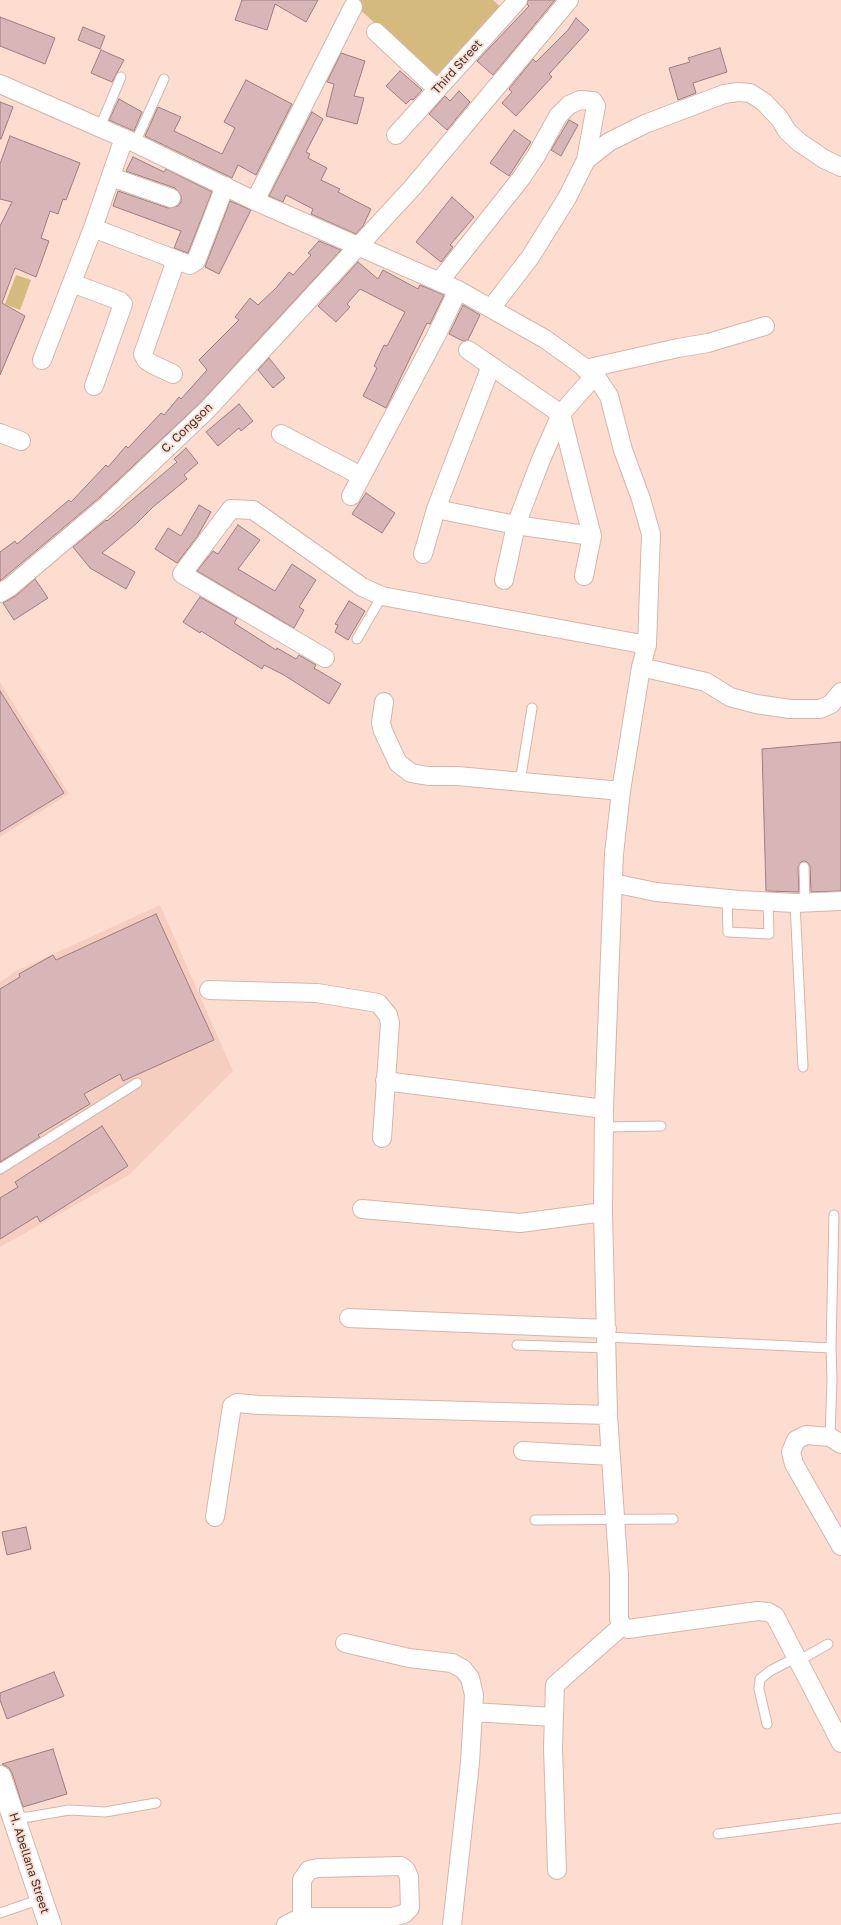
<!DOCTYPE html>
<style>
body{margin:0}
canvas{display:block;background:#feddd1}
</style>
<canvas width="841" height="1925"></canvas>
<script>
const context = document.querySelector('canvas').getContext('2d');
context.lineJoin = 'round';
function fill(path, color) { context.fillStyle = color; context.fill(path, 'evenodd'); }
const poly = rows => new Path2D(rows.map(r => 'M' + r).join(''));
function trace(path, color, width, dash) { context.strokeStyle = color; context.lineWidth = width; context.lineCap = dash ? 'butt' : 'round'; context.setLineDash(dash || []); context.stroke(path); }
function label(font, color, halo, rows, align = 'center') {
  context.font = font + ' "Golos Text",sans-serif'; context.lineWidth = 3.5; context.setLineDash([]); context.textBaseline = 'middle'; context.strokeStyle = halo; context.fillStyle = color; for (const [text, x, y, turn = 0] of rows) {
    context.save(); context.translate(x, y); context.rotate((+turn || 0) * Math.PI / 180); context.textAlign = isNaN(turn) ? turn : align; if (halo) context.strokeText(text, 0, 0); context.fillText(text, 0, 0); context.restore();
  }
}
fill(poly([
 [0,682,69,794,0,837],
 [160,905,233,1071,129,1175,0,1247,0,982,16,971]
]), '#f6cec0');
fill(poly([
 [359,0,493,0,504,10,439,81,356,6],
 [16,275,31,280,20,310,5,304]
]), '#d4ba7c');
const building = poly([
 [242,0,318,0,306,22,275,4,267,30,235,20,242,0],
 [528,0,555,0,493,75,477,61,529,6,527,4,528,0],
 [0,17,55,38,45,64,0,46,0,17],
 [576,18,589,30,549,74,552,77,516,116,502,103,512,92,509,89,533,59,536,62,568,30,576,18],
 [83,27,105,36,100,49,78,40,83,27],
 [720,48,727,72,693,83,696,93,678,100,669,68,690,62,688,58,720,48],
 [101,50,124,60,112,82,91,73,101,50],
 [341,53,365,61,354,96,364,98,357,124,326,116,334,84,327,82,341,53],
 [400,71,422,90,413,100,411,99,406,104,386,86,400,71],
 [246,80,292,104,256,175,238,165,232,178,145,136,158,107,181,117,174,131,222,154,235,128,224,122,246,80],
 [459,91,470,102,447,130,429,114,445,96,450,101,459,91],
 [119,99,142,112,134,131,109,120,119,99],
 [0,102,13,107,1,139,0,139,0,102],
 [312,112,323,119,306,152,310,154,308,158,327,168,321,180,340,189,338,192,371,209,363,226,356,234,311,214,313,209,286,195,283,202,269,196,312,112],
 [569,120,578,125,561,156,551,150,569,120],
 [514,130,531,142,509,176,490,163,514,130],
 [10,136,80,163,66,200,63,199,58,214,50,211,41,238,49,241,36,277,15,268,2,303,25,316,0,375,0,226,12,202,0,199,0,164,10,136],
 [133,157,164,172,166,169,212,192,188,253,174,248,181,231,113,206,118,191,168,208,178,206,181,202,181,196,175,188,126,171,133,157],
 [452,197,474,217,450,245,453,247,441,262,416,242,452,197],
 [230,201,251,210,219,274,205,267,230,201],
 [319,241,341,250,200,403,100,497,0,581,0,552,15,541,17,544,69,500,71,502,106,465,108,467,126,446,128,448,161,413,164,415,179,397,181,399,207,370,199,360,239,320,235,317,250,298,258,305,276,288,289,272,293,275,311,255,308,253,319,241],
 [358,262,378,279,383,270,418,289,420,285,444,295,430,324,427,323,386,408,363,396,377,368,374,366,384,345,387,346,405,312,360,289,347,304,350,307,336,322,318,306,358,262],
 [463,305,480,315,468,340,463,341,449,334,463,305],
 [269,358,285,378,273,388,258,370,269,358],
 [239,404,253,421,241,431,239,428,218,446,206,432,239,404],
 [186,448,198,463,184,475,187,479,153,507,136,524,102,553,135,572,126,589,90,568,73,547,106,520,107,521,177,462,174,459,186,448],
 [366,493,395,513,382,533,352,514,366,493],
 [199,505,211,512,197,537,177,563,155,549,168,528,181,536,199,505],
 [238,525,260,540,238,569,275,591,292,564,316,580,299,607,304,610,294,628,197,571,213,551,218,554,238,525],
 [35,579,48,598,14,620,3,603,17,595,35,579],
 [200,597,237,618,234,623,276,650,277,648,296,659,299,655,316,665,314,668,341,684,329,704,284,675,264,665,262,669,201,631,200,633,183,622,200,597],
 [349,601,365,611,348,640,335,632,338,625,335,624,349,601],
 [0,691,64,793,0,832,0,691],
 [841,742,841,891,811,892,810,866,807,862,804,861,801,862,798,867,799,892,766,891,762,749,841,742],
 [156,914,214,1040,123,1081,120,1074,84,1094,90,1104,38,1135,40,1137,0,1162,0,989,20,977,19,974,53,955,56,960,156,914],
 [102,1126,128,1166,40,1222,37,1216,0,1239,0,1198,18,1187,15,1182,102,1126],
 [26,1527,31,1549,7,1555,2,1532,26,1527],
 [54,1672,64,1696,7,1719,0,1700,0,1693,54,1672],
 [53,1749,67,1794,23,1807,12,1773,9,1768,2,1764,53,1749]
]);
fill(building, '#d8b6b7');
trace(building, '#9d7d7e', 1);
const lane = poly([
 [100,127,121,77],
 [135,143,164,79],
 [357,639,382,596],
 [520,782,532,708],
 [804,867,805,902],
 [727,899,728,932,769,934,768,901],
 [795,903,803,1067],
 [604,1127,661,1126],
 [0,1169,137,1083],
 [607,1337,831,1348],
 [517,1345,607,1348],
 [830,1437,832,1379,831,1347,834,1215],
 [535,1520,673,1519],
 [798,1661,828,1644],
 [767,1724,759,1689,760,1679,770,1671,797,1657],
 [14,1817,29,1817,69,1810,105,1812,156,1803],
 [718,1834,841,1818],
 [0,1913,41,1899]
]);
const street = poly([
 [376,32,437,89],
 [0,84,135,143,255,201,458,290,545,339,595,375,609,396,623,450,641,499,651,534,647,645,641,667,621,791,614,854,604,1109,603,1212,608,1415,619,1575,619,1619,622,1626,628,1629,758,1611,768,1612,775,1616,841,1743],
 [396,135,518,0],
 [111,177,171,198],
 [255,201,353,7],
 [93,228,190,265,196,261,225,186],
 [439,282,522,177,536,156,558,116,569,105,580,100,593,101,596,106,586,160],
 [72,283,120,301,123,304,94,386],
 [492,307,531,256,567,198,586,160,609,142,645,124,724,94,738,92,750,93,764,102,780,119,787,131,799,142,824,159,841,167],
 [468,350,561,414,540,462,516,525,504,580],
 [42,360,93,228,124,138],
 [585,369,678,348,708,343,765,326],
 [173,374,152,364,146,360,143,354,176,260],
 [0,433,21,441],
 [281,434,361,476],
 [351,496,436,336,458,290],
 [436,509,516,525,592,536],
 [423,554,436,509,491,366],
 [584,576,592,536,561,414,595,375],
 [0,593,10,587,107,505,207,410,413,187,569,0],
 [325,658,182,574,231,509,253,510,362,587,382,596,647,645],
 [641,667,706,682,730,697,756,704,790,709,820,709,831,704,841,692],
 [384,702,381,723,383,731,398,763,411,773,428,776,457,776,621,791],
 [613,883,656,892,739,900,795,903,841,901],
 [209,990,317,993,378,1003,388,1015,390,1023,382,1138],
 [385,1081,604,1109],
 [362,1209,520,1223,603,1212],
 [349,1318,607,1329],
 [841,1444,830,1437,806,1435,796,1440,791,1452,794,1464,841,1546],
 [523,1451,611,1456],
 [215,1517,232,1406,237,1403,259,1405,608,1415],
 [345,1643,409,1658,452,1663,463,1669,470,1678,474,1695,470,1763,452,1925],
 [473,1712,553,1717],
 [557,1870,553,1747,555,1685,622,1626],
 [286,1925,302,1917,392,1917,404,1914,410,1908,409,1877,406,1870,401,1866,318,1868,309,1870,302,1880,302,1917]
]);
const secondary = poly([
 [0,1777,50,1925]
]);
trace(lane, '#d5b6ab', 11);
trace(street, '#d5b6ab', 20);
trace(secondary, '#d5b6ab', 24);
trace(lane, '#fff', 9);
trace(street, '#fff', 18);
trace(secondary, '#fff', 22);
label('12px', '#40342f', '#feddd1', [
 ["Third Street",457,67,-48],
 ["C. Congson",187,428,-44],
 ["H. Abellana Street",29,1863,72]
]);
</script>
